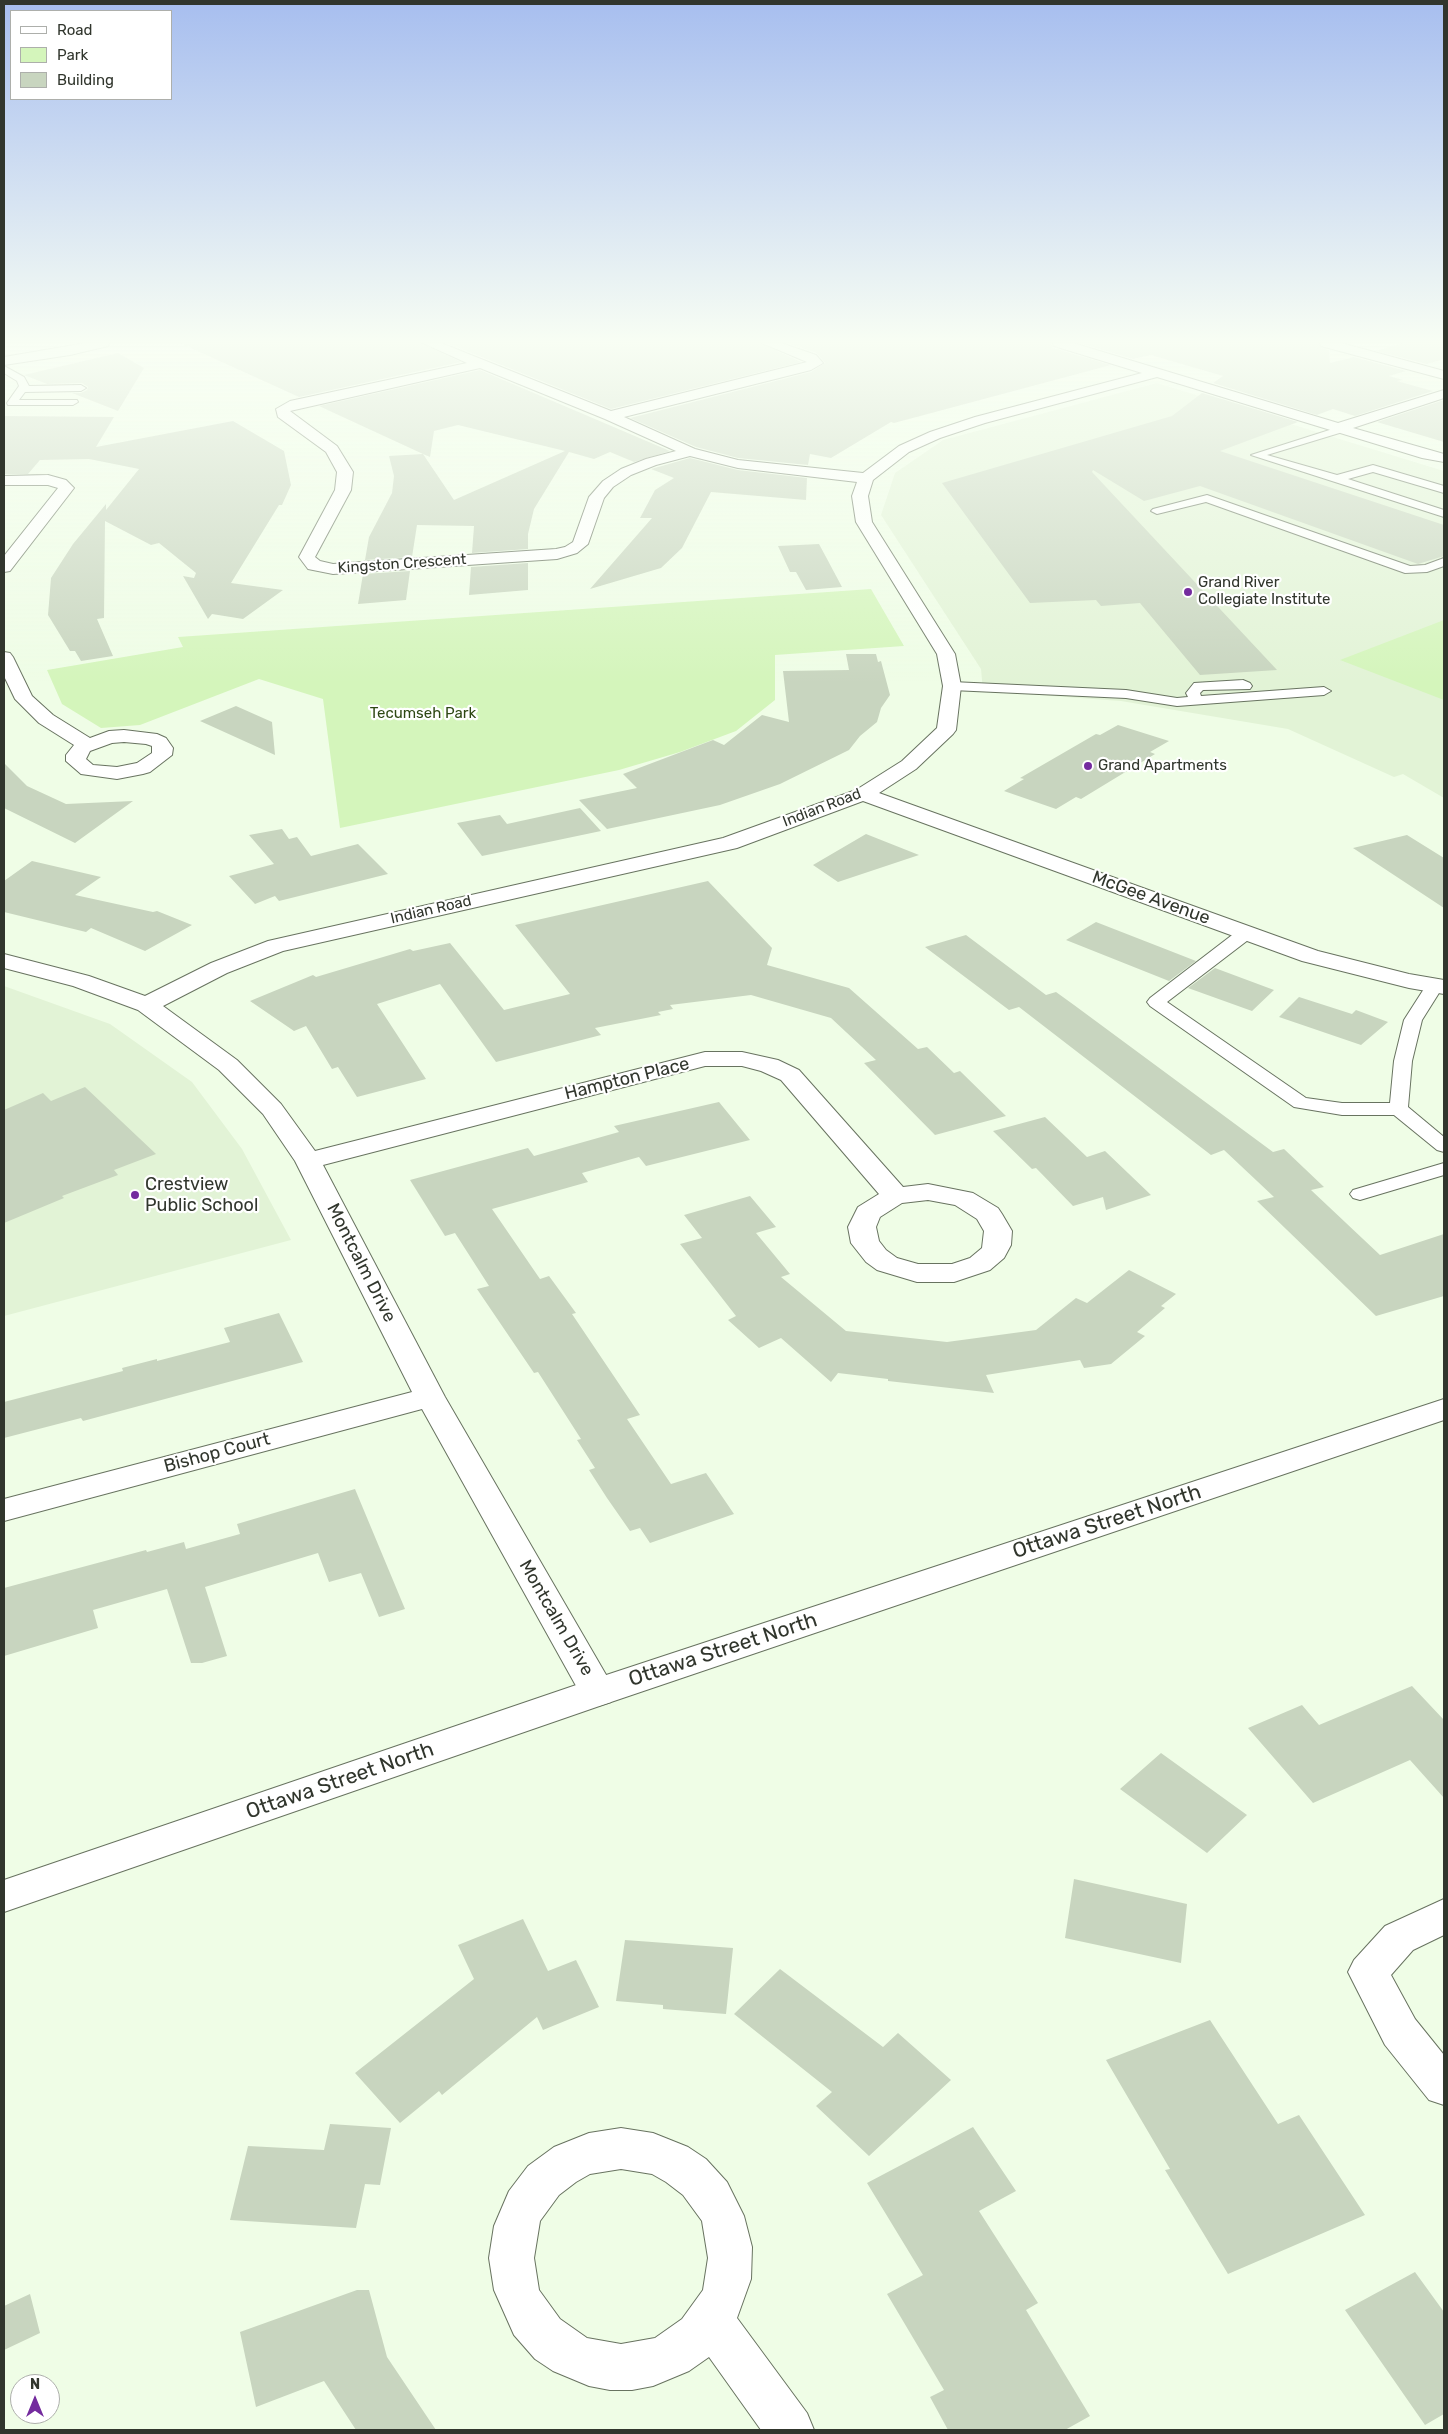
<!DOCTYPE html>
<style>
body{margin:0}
#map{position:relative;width:1448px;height:2434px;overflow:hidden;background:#effde6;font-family:Rubik,sans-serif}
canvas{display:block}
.frame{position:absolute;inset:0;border:5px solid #31362d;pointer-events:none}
.legend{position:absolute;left:10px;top:10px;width:162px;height:90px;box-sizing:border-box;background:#fff;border:1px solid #adafab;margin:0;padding:6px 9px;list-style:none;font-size:15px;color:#31362d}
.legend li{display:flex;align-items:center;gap:10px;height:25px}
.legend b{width:25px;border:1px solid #adafab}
.north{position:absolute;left:10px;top:2374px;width:50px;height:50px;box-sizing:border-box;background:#fff;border:1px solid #adafab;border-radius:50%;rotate:0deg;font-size:14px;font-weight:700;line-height:20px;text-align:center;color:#31362d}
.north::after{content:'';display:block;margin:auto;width:18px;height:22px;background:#742b9e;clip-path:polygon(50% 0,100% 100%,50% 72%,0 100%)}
</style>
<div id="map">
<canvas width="1448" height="2434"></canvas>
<div class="frame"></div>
<ul class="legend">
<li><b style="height:6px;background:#fff"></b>Road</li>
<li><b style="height:14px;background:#d4f5bb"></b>Park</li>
<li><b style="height:14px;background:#c8d5bf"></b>Building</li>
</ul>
<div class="north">N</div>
</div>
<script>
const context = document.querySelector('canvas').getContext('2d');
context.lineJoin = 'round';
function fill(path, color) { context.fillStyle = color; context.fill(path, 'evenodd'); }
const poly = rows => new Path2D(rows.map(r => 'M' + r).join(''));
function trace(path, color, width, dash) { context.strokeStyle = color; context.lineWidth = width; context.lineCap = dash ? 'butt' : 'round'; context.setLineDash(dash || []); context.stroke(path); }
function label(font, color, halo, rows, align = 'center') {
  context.font = font + ' Rubik,sans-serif'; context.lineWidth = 4.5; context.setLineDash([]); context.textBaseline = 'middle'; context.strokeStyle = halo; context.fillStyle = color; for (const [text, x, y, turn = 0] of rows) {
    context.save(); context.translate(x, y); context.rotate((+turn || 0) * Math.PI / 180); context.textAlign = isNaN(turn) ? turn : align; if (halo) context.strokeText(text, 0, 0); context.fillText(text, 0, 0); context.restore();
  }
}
fill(poly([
 [1157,383,1444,471,1444,798,1403,774,1394,777,1288,729,1121,701,983,691,981,669,881,515,895,473,943,440],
 [4,986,110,1024,192,1082,242,1149,291,1240,4,1316]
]), '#e2f3d6');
fill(poly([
 [871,589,904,646,775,655,775,700,736,731,680,752,619,770,340,828,323,699,259,679,140,725,101,728,62,704,47,670,183,647,178,637],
 [1444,620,1444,700,1340,660]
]), '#d4f5bb');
fill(poly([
 [180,343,421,343,461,362,299,397],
 [447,343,760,343,801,362,611,409],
 [787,343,1051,343,1053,348,1111,365,894,423,891,422,831,458,810,454,808,465,738,458,696,447,630,418,811,372,825,363,817,353],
 [1080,343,1318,343,1321,348,1329,350,1330,363,1354,357,1406,371,1389,376,1403,380,1397,381,1433,391,1355,416,1333,409,1317,415,1213,383,1223,376,1151,355,1133,359],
 [1403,343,1444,343,1444,359,1427,364,1376,351],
 [118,353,144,368,118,411,72,393,81,393,87,390,88,387,82,383,47,384,24,375],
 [480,370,670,451,634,462,610,452,594,459,569,452,534,509,528,534,528,549,472,553,474,526,417,525,412,557,365,560,369,537,392,493,394,476,389,456,423,454,319,406],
 [458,425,565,451,454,500,423,454,430,457,434,431],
 [1202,393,1298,422,1220,451,1444,525,1444,556,1418,564,1200,486,1144,501,1093,470,1092,472,1277,670,1200,675,1140,603,1101,606,1096,600,1030,603,942,483,1172,416],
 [1444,400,1444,442,1377,422],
 [4,416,114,417,96,447,233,421,284,451,291,485,282,505,279,505,231,583,283,590,243,619,212,614,208,619,183,576,194,578,196,573,159,543,151,545,105,521,104,618,97,619,113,656,81,661,75,651,70,651,48,615,51,578,73,544,106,504,106,510,139,469,89,459,40,460,28,474,4,474],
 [690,458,738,470,807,478,806,500,711,492,682,548,661,568,590,589,652,518,640,518,655,490,674,478,651,469],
 [819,544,826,557,842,587,806,590,796,572,790,572,778,546],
 [528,563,528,590,469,595,471,567],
 [410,571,406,600,358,604,363,574],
 [846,654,876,654,878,662,881,661,890,695,881,708,877,722,860,736,849,750,780,784,720,805,607,829,579,800,637,788,623,774,713,740,724,745,762,715,789,722,783,671,849,670],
 [236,706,272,722,275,755,200,721],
 [1118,725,1169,741,1150,752,1155,754,1081,799,1076,797,1056,809,1004,791,1024,779,1020,778,1096,734,1100,735],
 [4,763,27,786,66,804,133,801,75,843,4,808],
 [580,808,601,831,482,856,457,823,500,815,507,824],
 [282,829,289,839,297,837,311,856,358,844,388,874,279,901,275,896,255,904,229,876,274,864,249,835],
 [866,834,919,855,838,882,813,865],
 [1407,835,1444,858,1444,908,1353,848],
 [32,861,101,877,75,895,153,912,157,911,192,925,145,951,91,928,86,932,4,912,4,881],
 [708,881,772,948,767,965,849,988,918,1049,927,1047,954,1073,960,1071,1006,1116,935,1135,864,1063,876,1060,831,1018,751,995,670,1005,673,1009,658,1012,661,1015,595,1028,601,1035,496,1062,440,984,377,1004,426,1079,357,1097,338,1067,332,1069,306,1026,294,1031,250,1001,313,975,316,977,410,949,413,951,450,943,504,1010,570,994,515,925],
 [1096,922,1196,961,1169,981,1066,940],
 [966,935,1046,995,1056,992,1074,1005,1273,1152,1284,1149,1324,1187,1311,1190,1380,1255,1444,1234,1444,1296,1376,1316,1257,1201,1274,1197,1224,1150,1211,1155,1019,1007,1009,1010,925,947],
 [1215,968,1223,971,1274,990,1252,1011,1188,988],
 [1299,997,1352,1014,1356,1010,1388,1022,1361,1045,1279,1017],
 [85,1087,156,1154,114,1170,118,1175,62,1196,64,1198,4,1223,4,1110,43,1093,51,1101],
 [719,1102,750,1140,646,1166,639,1157,582,1173,588,1182,492,1209,540,1279,549,1276,576,1313,572,1314,640,1415,627,1419,671,1484,706,1473,734,1514,650,1543,640,1528,630,1531,607,1498,589,1470,595,1468,577,1440,581,1439,538,1372,534,1373,477,1289,489,1286,455,1233,445,1236,410,1180,528,1148,534,1156,619,1132,614,1126],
 [1045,1117,1087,1157,1105,1151,1151,1195,1106,1210,1103,1197,1073,1206,1036,1168,1032,1169,993,1131],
 [750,1196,776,1227,756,1233,790,1274,781,1277,846,1331,947,1342,1036,1330,1076,1298,1087,1303,1129,1270,1176,1294,1161,1306,1165,1308,1137,1332,1145,1336,1111,1364,1084,1368,1080,1360,986,1375,994,1393,888,1381,888,1379,838,1373,831,1382,781,1338,759,1348,728,1320,736,1316,680,1244,702,1238,684,1215],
 [279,1313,303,1362,83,1421,81,1418,4,1438,4,1402,123,1371,122,1368,157,1359,157,1361,230,1342,224,1328],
 [355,1489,405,1609,379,1617,361,1573,329,1582,318,1553,205,1587,227,1656,202,1663,191,1663,167,1589,93,1610,98,1628,4,1656,4,1588,146,1550,147,1552,184,1542,186,1549,240,1534,237,1524],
 [1412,1686,1444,1720,1444,1798,1410,1760,1313,1803,1248,1728,1302,1705,1319,1725],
 [1161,1753,1247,1815,1207,1853,1120,1789],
 [1074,1879,1187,1904,1181,1963,1065,1938],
 [523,1919,548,1971,576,1960,599,2007,543,2030,537,2017,442,2095,439,2091,400,2123,355,2073,474,1979,458,1945],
 [625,1940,733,1948,726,2014,663,2009,663,2005,616,2001],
 [780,1969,883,2047,898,2033,951,2080,869,2156,816,2106,832,2092,734,2014],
 [1210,2020,1278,2124,1299,2115,1365,2215,1228,2274,1165,2170,1170,2169,1106,2060],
 [330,2124,391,2128,380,2185,365,2184,356,2228,230,2220,248,2146,324,2150],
 [973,2127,1016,2191,979,2211,1038,2303,1026,2310,1090,2416,1065,2430,948,2430,930,2397,944,2390,887,2294,923,2275,867,2183],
 [1415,2272,1444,2312,1444,2414,1425,2425,1345,2310],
 [357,2290,369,2290,387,2357,436,2430,356,2430,324,2381,256,2407,240,2332],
 [30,2294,40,2333,4,2350,4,2306]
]), '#c8d5bf');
const service = poly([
 [4,366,24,377,29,386,81,385,86,388,81,391,25,392,19,400,77,400,78,402,73,405,8,405,7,403,19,386,17,381,4,373,4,366],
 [1342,426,1346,427,1346,431,1267,455,1337,475,1373,465,1444,486,1444,493,1373,472,1348,479,1444,510,1444,517,1251,455,1342,426],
 [1207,495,1410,566,1425,565,1444,558,1444,566,1427,572,1405,573,1206,502,1157,514,1151,511,1153,509,1207,495],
 [1243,680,1250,683,1252,686,1250,689,1203,690,1200,693,1201,696,1324,687,1331,691,1324,695,1177,706,1126,698,952,690,945,686,952,682,1126,690,1177,698,1188,697,1186,693,1194,683,1243,680],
 [1246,928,1252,929,1254,933,1252,937,1167,1002,1306,1098,1342,1103,1390,1103,1394,1061,1404,1020,1429,981,1441,981,1444,985,1422,1020,1412,1061,1408,1107,1444,1137,1444,1152,1437,1150,1394,1115,1342,1115,1294,1107,1150,1006,1147,1002,1150,998,1240,929,1246,928],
 [1444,1163,1444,1175,1360,1200,1353,1198,1350,1194,1353,1190,1444,1163]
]);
const minor = poly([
 [86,343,109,343,108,346,70,355,4,365,4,357,86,343],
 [423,343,441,343,611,411,807,362,762,343,781,343,816,355,823,363,811,370,624,417,695,449,738,460,863,473,899,446,930,432,975,417,1142,373,1054,346,1053,343,1073,343,1338,423,1444,390,1444,398,1353,428,1444,454,1444,462,1422,458,1157,377,985,423,940,438,909,452,873,480,868,496,872,522,955,654,961,686,956,730,953,734,916,769,879,793,1318,951,1409,974,1444,980,1444,994,1409,988,1302,961,863,801,737,848,283,951,227,973,163,1006,237,1060,281,1104,315,1151,705,1052,742,1052,778,1060,799,1070,903,1187,928,1184,973,1193,998,1208,1002,1214,1012,1231,1011,1245,1004,1258,990,1270,954,1282,917,1282,877,1270,866,1262,851,1243,848,1227,858,1207,879,1194,781,1080,761,1071,742,1066,705,1066,323,1165,445,1397,616,1692,611,1702,598,1706,585,1702,422,1409,4,1521,4,1499,412,1392,295,1161,263,1114,219,1070,138,1010,73,986,4,968,4,954,89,976,145,996,211,963,268,941,723,838,856,790,902,761,937,728,943,686,937,654,856,522,852,496,857,482,738,468,690,456,656,465,631,475,613,487,604,498,588,544,577,553,557,559,333,574,308,569,299,557,335,490,337,472,326,452,278,417,276,409,290,401,467,363,423,343],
 [480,368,605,419,676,451,646,459,621,469,603,481,589,497,573,542,565,547,556,549,333,564,320,561,315,557,351,490,353,472,337,446,290,411,480,368],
 [928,1200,955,1205,977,1219,984,1231,982,1248,970,1258,952,1264,918,1264,897,1258,886,1250,879,1241,876,1227,880,1217,902,1203,928,1200],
 [1320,343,1341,343,1444,371,1444,379,1321,346,1320,343],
 [48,475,66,480,74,488,10,571,4,572,4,556,58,488,48,485,4,485,4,476,48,475],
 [4,652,10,653,13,657,32,696,53,715,90,738,109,731,124,730,157,734,166,738,173,748,172,755,150,772,143,774,117,779,81,774,66,761,66,755,74,745,39,723,15,699,4,676,4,652],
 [124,742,146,744,152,746,152,753,137,763,117,767,93,765,86,759,90,751,112,743,124,742],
 [1444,1899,1444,1935,1413,1950,1391,1975,1415,2019,1444,2055,1444,2105,1429,2100,1385,2045,1348,1972,1354,1960,1385,1926,1444,1899],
 [621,2128,653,2133,688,2147,706,2159,727,2182,744,2216,752,2247,751,2279,737,2318,807,2413,814,2430,761,2430,709,2357,689,2371,653,2386,632,2390,610,2390,589,2386,553,2371,535,2359,514,2335,494,2290,489,2258,494,2226,509,2191,528,2166,554,2147,589,2133,621,2128],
 [621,2169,652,2174,666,2182,683,2195,702,2221,708,2258,703,2290,682,2319,655,2338,621,2344,587,2338,560,2319,539,2290,534,2258,540,2221,559,2195,576,2182,590,2174,621,2169]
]);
const secondary = poly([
 [1444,1399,1444,1420,611,1702,4,1912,4,1880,585,1682,1444,1399]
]);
trace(service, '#687360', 2);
trace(minor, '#687360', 2);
trace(secondary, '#687360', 2);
fill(service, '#fff');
fill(minor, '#fff');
fill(secondary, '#fff');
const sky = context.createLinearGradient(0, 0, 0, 684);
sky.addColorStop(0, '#a7beef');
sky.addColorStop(0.5, '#f8fef4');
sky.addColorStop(1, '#f8fef400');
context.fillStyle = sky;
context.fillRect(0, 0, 1448, 684);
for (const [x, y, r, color] of [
 [1188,592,5,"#742b9e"],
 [1088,766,5,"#742b9e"],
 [135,1195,5,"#742b9e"]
]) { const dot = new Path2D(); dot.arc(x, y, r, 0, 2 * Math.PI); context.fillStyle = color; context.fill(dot); trace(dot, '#fff', 2); }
label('15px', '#31362d', '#fff', [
 ["Kingston Crescent",402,564,-4],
 ["Indian Road",822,808,-21],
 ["Indian Road",431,910,-13]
]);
label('15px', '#31362d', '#fff', [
 ["Grand River",1198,583],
 ["Collegiate Institute",1198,600],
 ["Grand Apartments",1098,766]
], 'left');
label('15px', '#2e4814', '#fff', [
 ["Tecumseh Park",423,714]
]);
label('18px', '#31362d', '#fff', [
 ["McGee Avenue",1151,898,20],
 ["Hampton Place",627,1079,-14],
 ["Montcalm Drive",361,1263,63],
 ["Bishop Court",217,1453,-15],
 ["Montcalm Drive",556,1618,60]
]);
label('18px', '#31362d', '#fff', [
 ["Crestview",145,1185],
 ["Public School",145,1206]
], 'left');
label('21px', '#31362d', '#fff', [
 ["Ottawa Street North",1107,1522,-18],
 ["Ottawa Street North",723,1650,-18],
 ["Ottawa Street North",340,1781,-19]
]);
</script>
